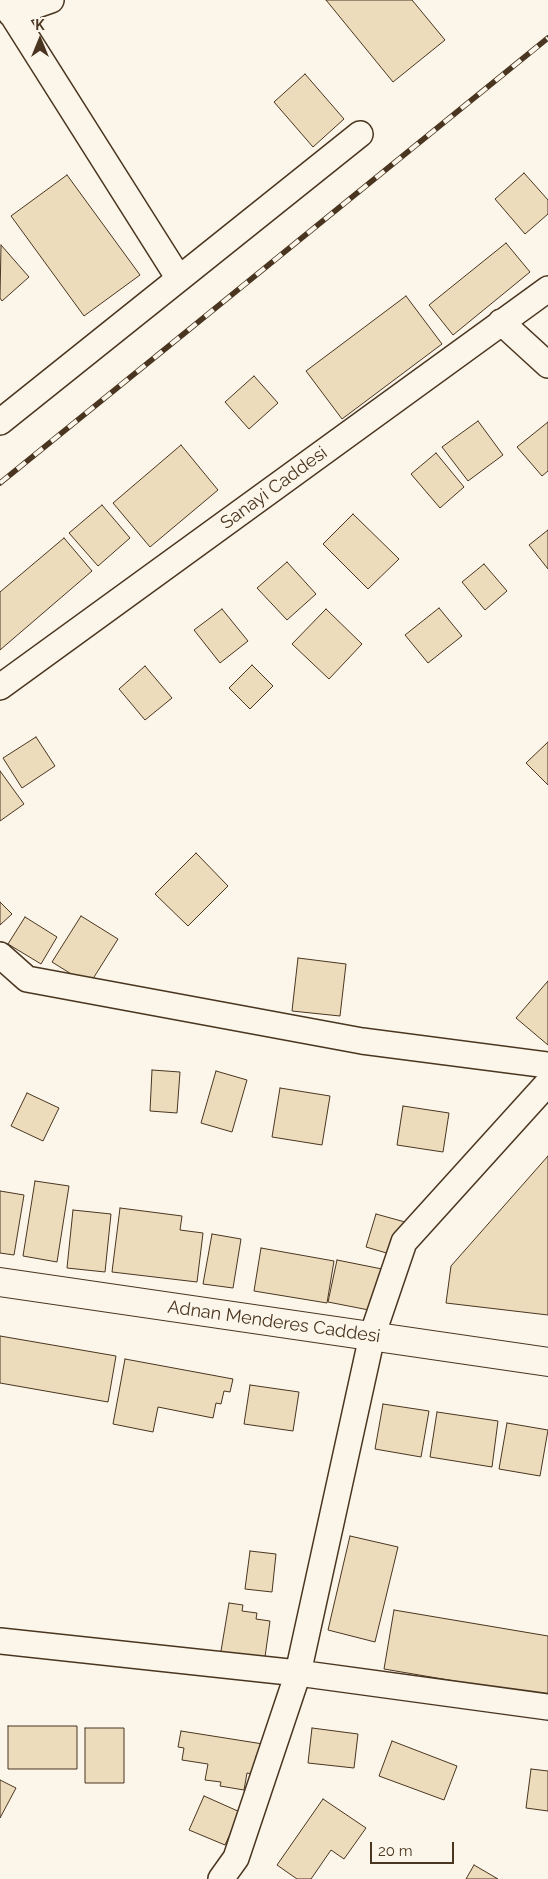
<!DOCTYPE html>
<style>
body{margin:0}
#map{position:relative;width:548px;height:1879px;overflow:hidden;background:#fbf6e9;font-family:Raleway,sans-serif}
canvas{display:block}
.north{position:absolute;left:15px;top:15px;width:50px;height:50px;-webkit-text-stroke:4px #fbf6e9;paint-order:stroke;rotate:0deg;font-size:14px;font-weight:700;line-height:20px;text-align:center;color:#4a3520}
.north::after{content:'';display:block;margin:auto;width:18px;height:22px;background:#4a3520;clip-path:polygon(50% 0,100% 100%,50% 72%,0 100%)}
.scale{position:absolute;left:370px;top:1842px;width:84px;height:22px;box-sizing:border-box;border:2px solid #4a3520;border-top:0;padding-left:6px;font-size:15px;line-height:18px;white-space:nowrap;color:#4a3520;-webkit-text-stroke:4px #fbf6e9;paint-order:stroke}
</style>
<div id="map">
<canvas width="548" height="1879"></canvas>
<div class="north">K</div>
<div class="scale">20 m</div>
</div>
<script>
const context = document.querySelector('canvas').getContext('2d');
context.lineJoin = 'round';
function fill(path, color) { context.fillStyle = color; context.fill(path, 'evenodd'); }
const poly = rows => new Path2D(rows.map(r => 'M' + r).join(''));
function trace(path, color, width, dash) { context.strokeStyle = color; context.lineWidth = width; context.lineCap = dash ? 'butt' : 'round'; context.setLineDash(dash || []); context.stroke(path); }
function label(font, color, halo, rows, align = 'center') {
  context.font = font + ' Raleway,sans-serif'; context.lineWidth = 4; context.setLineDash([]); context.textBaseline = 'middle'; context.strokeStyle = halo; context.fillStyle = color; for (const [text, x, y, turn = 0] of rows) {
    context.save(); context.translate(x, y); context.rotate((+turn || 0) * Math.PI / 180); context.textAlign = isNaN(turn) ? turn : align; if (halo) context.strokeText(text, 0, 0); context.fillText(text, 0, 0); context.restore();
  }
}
const building = poly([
 [326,0,412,0,445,40,393,82,326,0],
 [305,74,344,119,313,147,274,102,305,74],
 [524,173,548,200,548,214,525,234,495,199,524,173],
 [67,175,140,275,84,316,11,216,67,175],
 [506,243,530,272,453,335,429,305,506,243],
 [1,245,29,277,2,301,0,298,1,245],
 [406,296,442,344,342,419,306,371,406,296],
 [254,376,278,403,249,429,225,402,254,376],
 [478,421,503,455,468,481,442,447,478,421],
 [548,422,548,471,542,476,517,447,548,422],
 [181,445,218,490,150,547,113,503,181,445],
 [436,453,464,487,440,508,411,474,436,453],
 [102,505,130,538,98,566,69,533,102,505],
 [353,514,399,559,368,589,323,544,353,514],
 [548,530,548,569,529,545,548,530],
 [64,538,92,571,0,650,0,592,64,538],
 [287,562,316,594,287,620,257,588,287,562],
 [484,564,507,591,485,610,462,582,484,564],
 [439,608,462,636,428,663,405,635,439,608],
 [222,609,248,641,220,663,194,630,222,609],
 [326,609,362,644,329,679,292,644,326,609],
 [252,665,273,686,250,709,229,688,252,665],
 [145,666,172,698,145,720,119,689,145,666],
 [36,737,55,766,22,788,3,758,36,737],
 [548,742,548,785,526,763,548,742],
 [0,771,24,804,0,821,0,771],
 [196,853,228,886,188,926,155,894,196,853],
 [0,902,12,914,0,925,0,902],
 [81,916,118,939,89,985,52,962,81,916],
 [25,917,57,937,41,964,8,944,25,917],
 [298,958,346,964,340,1016,292,1011,298,958],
 [548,981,548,1045,516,1018,548,981],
 [152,1070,180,1072,177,1113,150,1111,152,1070],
 [216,1071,247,1080,232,1132,201,1123,216,1071],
 [280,1088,330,1096,322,1145,272,1137,280,1088],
 [27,1093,59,1108,43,1141,11,1126,27,1093],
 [403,1106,449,1113,443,1152,397,1145,403,1106],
 [548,1156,548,1315,446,1303,451,1266,548,1156],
 [35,1181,69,1186,57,1262,23,1256,35,1181],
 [0,1191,24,1195,14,1255,0,1253,0,1191],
 [120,1208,182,1216,180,1230,203,1233,197,1282,112,1272,120,1208],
 [73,1210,111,1214,105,1272,67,1268,73,1210],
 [376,1214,405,1222,400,1240,390,1254,366,1247,376,1214],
 [212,1234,241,1239,233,1288,203,1284,212,1234],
 [261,1248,334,1261,327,1303,254,1291,261,1248],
 [337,1260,382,1269,374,1311,328,1302,337,1260],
 [0,1336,116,1356,108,1402,0,1383,0,1336],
 [125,1359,233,1379,230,1392,224,1391,221,1404,216,1403,213,1418,158,1407,153,1432,113,1424,125,1359],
 [250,1385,299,1392,293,1431,244,1424,250,1385],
 [383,1404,429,1411,421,1457,375,1449,383,1404],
 [437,1412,498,1421,492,1467,430,1457,437,1412],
 [507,1423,548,1430,540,1476,499,1469,507,1423],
 [350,1536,398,1547,375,1642,328,1630,350,1536],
 [250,1551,276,1554,272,1592,245,1589,250,1551],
 [229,1603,243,1605,242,1611,257,1613,256,1619,270,1621,264,1664,220,1657,229,1603],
 [394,1610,548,1636,548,1697,384,1669,394,1610],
 [8,1726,77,1726,77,1769,8,1769,8,1726],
 [85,1728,124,1728,124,1783,85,1783,85,1728],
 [312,1728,358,1734,354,1768,308,1763,312,1728],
 [181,1731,263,1744,261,1757,256,1756,253,1774,247,1773,244,1790,220,1786,221,1782,205,1780,208,1764,182,1760,184,1748,178,1747,181,1731],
 [392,1741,457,1766,444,1800,379,1776,392,1741],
 [531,1769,548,1771,548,1811,526,1808,531,1769],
 [0,1780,16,1788,0,1818,0,1780],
 [204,1796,240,1812,225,1845,189,1830,204,1796],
 [323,1799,366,1828,344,1859,331,1850,311,1879,297,1879,277,1865,323,1799],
 [474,1865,498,1879,466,1879,474,1865]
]);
fill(building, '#ecdcbc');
trace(building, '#4a3520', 1);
const minor = poly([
 [3,0,178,277],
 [11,14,51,0],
 [501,322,548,365],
 [0,422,360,134],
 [0,687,548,289],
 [0,955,27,979,362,1041,548,1065],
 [0,1641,298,1673,548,1707],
 [221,1879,236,1858,298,1673,372,1336,404,1242,548,1083]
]);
const tertiary = poly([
 [0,1282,548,1362]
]);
trace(minor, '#4a3520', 28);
trace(tertiary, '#4a3520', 30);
trace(minor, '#fbf6e9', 25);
trace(tertiary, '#fbf6e9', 28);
const rail = poly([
 [0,483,548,38]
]);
trace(rail, '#4a3520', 5.5);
trace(rail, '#fbf6e9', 4, [11]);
label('18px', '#4a3520', '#fbf6e9', [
 ["Sanayi Caddesi",274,488,-36],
 ["Adnan Menderes Caddesi",274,1322,8]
]);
</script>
